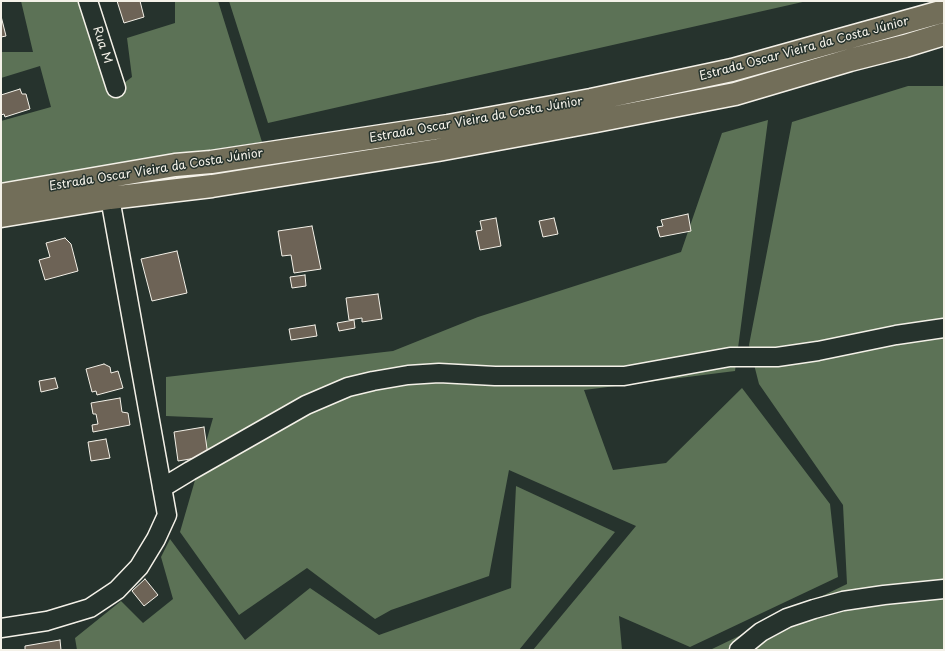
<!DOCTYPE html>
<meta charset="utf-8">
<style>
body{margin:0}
#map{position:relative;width:945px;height:651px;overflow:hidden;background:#26332d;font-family:"Playpen Sans",sans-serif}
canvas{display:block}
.frame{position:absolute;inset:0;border:2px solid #f4f1e8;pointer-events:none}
</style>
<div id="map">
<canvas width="945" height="651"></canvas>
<div class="frame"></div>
</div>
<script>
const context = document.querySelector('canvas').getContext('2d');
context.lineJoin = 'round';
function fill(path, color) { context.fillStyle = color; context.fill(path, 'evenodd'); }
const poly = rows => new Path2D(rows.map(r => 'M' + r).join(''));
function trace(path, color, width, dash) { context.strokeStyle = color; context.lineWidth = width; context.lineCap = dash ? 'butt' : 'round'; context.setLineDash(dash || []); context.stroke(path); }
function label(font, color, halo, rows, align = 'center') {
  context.font = font + ' "Playpen Sans",sans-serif'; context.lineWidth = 3; context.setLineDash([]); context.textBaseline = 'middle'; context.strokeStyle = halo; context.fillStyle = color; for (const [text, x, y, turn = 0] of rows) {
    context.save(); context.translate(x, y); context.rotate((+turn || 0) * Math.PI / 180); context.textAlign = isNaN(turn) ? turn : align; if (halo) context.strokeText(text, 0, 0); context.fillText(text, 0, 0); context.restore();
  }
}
fill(poly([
 [21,1,78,1,108,95,132,77,127,38,175,23,175,1,218,1,262,142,1,184,1,121,51,107,40,66,1,78,1,52,33,52],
 [229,1,807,1,268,123],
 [908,86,944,86,944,650,710,650,847,584,843,505,759,384,749,345,792,122],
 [768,120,735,371,584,390,613,470,666,463,742,388,830,504,838,577,690,647,619,616,622,650,533,650,636,526,509,470,489,576,391,610,375,619,307,568,239,615,180,532,213,418,166,416,166,377,393,351,478,317,681,252,722,133],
 [516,486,615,532,519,650,77,650,75,638,121,601,143,623,173,599,161,557,170,539,245,640,310,588,379,635,511,588]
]), '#5c7256');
const building = poly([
 [117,1,140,1,144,17,124,23,117,1],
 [1,16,6,36,1,37,1,16],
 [20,89,22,94,26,94,30,109,5,117,4,114,1,115,1,95,20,89],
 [688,214,691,231,660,237,657,227,663,226,661,220,688,214],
 [496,218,501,246,480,250,476,231,482,230,480,221,496,218],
 [554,218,558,234,543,237,539,221,554,218],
 [312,226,321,269,294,273,291,255,282,256,278,231,312,226],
 [65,238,71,244,78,271,45,280,39,260,50,257,46,243,65,238],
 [177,251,187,293,152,301,141,259,177,251],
 [305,275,306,286,292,288,290,277,305,275],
 [378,294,382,319,362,322,362,318,349,320,346,298,378,294],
 [354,320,355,328,339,331,337,323,354,320],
 [315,325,317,336,291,340,289,329,315,325],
 [104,364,110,367,111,373,118,371,123,388,97,395,96,391,92,392,86,369,104,364],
 [55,378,58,388,41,392,39,381,55,378],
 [120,398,122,412,128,413,130,425,93,432,92,425,98,424,96,414,93,414,91,403,120,398],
 [204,427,208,456,178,461,174,432,204,427],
 [106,439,110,458,91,461,88,442,106,439],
 [145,579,158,595,144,606,132,591,145,579],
 [60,640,61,650,25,650,25,646,60,640]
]);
fill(building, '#6d6356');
trace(building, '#f4f1e8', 1);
const minor = poly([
 [88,1,116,88],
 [162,488,190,471,306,405,348,387,373,381,408,375,439,373,495,376,624,376,730,357,777,357,818,351,896,335,944,328],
 [1,628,47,621,90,608,117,590,139,567,156,539,167,515,110,198],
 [739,650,761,632,787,618,814,609,843,601,884,595,944,589]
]);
const major = poly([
 [1,195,175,165,211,162,448,126,591,100,732,70,944,11],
 [1,216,110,198,212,186,438,150,596,121,735,94,850,60,905,46,944,34]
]);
trace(minor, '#f4f1e8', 21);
trace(major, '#f4f1e8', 25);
trace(minor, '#26332d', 18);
trace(major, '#726e59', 22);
label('12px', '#f4f1e8', '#26332d', [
 ["Rua M",102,45,72],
 ["Estrada Oscar Vieira da Costa Júnior",804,49,-15],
 ["Estrada Oscar Vieira da Costa Júnior",476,120,-10],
 ["Estrada Oscar Vieira da Costa Júnior",156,170,-9]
]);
</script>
